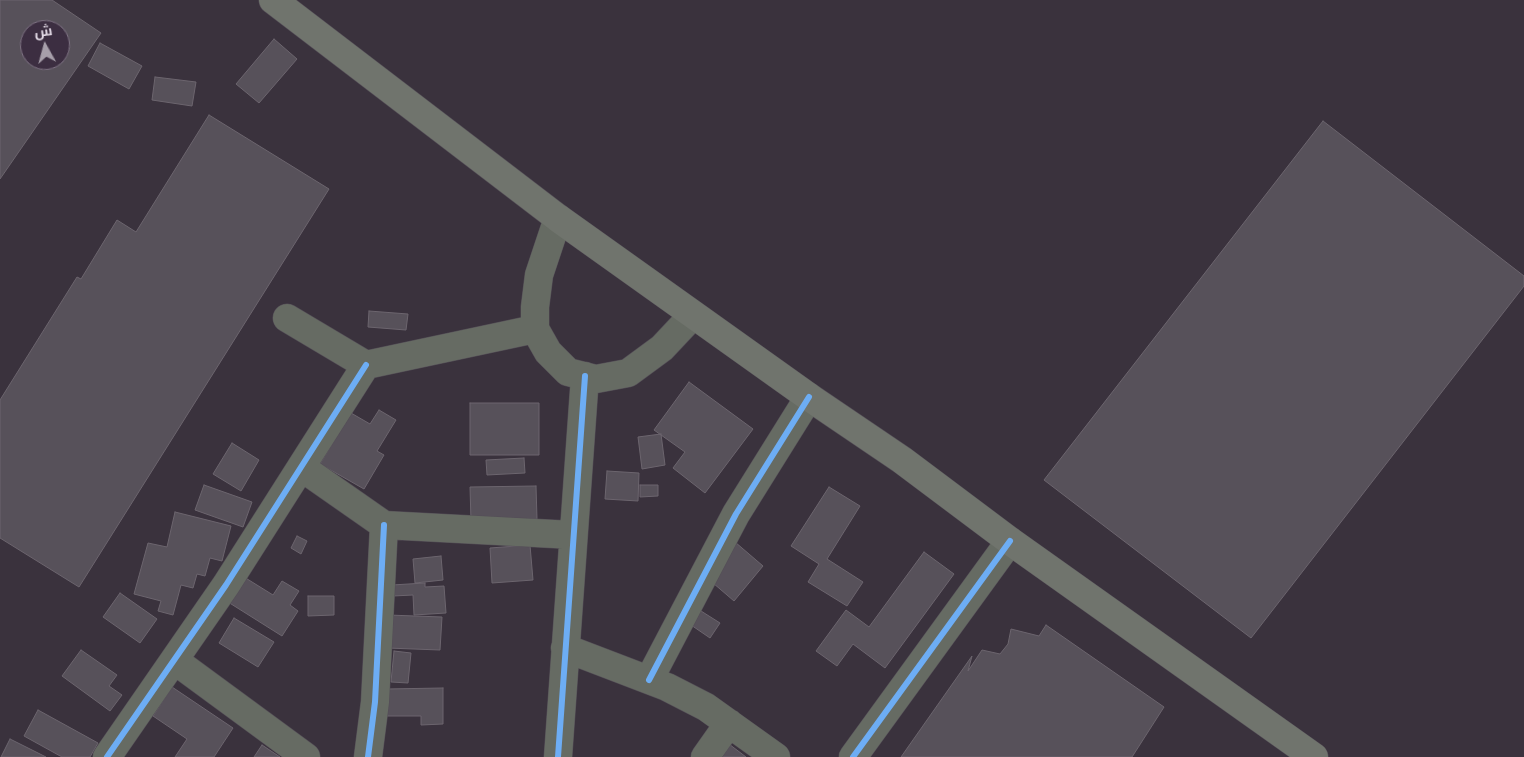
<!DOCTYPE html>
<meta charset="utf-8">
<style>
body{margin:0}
#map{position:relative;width:1524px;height:757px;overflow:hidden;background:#3a323d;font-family:"Space Grotesk",Cairo,sans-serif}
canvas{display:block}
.north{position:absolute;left:20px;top:20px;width:50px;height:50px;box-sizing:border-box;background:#3c2e41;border:1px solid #7e7283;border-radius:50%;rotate:353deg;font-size:14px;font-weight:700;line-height:20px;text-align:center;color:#e2d9e5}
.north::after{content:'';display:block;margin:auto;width:18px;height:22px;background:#a79faa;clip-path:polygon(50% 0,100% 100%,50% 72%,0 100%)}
</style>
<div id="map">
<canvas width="1524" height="757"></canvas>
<div class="north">ش</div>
</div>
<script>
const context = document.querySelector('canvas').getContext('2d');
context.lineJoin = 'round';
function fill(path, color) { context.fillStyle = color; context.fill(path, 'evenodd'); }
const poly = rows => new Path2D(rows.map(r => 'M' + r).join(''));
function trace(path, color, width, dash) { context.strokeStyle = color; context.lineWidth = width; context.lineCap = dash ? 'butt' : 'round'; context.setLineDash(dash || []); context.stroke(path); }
const building = poly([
 [0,0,52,0,101,33,0,179,0,0],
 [30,30,60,30,60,60,30,60,30,30],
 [274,39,297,59,259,103,236,84,274,39],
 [100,43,142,66,129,89,88,66,100,43],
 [155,77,196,82,192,106,152,100,155,77],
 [209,115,329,189,79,587,0,538,0,400,77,277,81,279,117,220,136,232,209,115],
 [1323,121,1524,276,1524,286,1251,638,1044,480,1323,121],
 [369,311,408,314,406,330,368,327,369,311],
 [689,382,753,429,705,493,673,468,685,452,654,430,689,382],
 [470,403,539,403,539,455,470,455,470,403],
 [379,410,396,420,377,451,384,455,364,489,320,464,351,413,370,424,379,410],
 [661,434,665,465,642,469,638,437,661,434],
 [232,443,259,460,241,491,213,474,232,443],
 [524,458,525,473,487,475,486,460,524,458],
 [607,471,639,473,638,501,605,499,607,471],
 [204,485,252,502,243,527,195,510,204,485],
 [640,485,658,485,658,496,640,497,640,485],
 [536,486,537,519,471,521,470,487,536,486],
 [829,487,860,506,827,559,863,582,847,606,808,582,819,564,791,546,829,487],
 [175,512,231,526,222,561,210,558,205,576,197,574,193,588,181,585,173,615,158,611,161,601,134,594,148,543,167,547,175,512],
 [297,536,307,541,301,554,291,548,297,536],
 [735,542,763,566,734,601,706,577,735,542],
 [530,545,533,580,492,583,490,548,530,545],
 [924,552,954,574,885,668,853,644,837,666,816,651,846,610,869,627,924,552],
 [441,556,443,580,415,583,413,559,441,556],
 [244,577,273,595,282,581,299,591,290,605,298,611,282,636,228,602,244,577],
 [425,583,425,587,444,586,446,613,414,615,413,595,393,596,392,585,425,583],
 [120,593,157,619,140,643,103,617,120,593],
 [308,596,334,596,334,615,308,616,308,596],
 [701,611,720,623,710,638,691,625,701,611],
 [388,615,442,617,440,650,387,648,388,615],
 [234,618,274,642,258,667,219,643,234,618],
 [1046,625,1164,707,1132,757,901,757,972,656,968,671,982,650,1000,654,1008,644,1011,629,1039,636,1046,625],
 [81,650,117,675,109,686,122,695,110,711,62,676,81,650],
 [394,651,411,653,408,683,391,682,394,651],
 [172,687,233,728,214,757,175,757,187,739,153,716,172,687],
 [443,688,443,724,421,725,421,716,387,716,386,689,443,688],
 [38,710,98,743,90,757,62,757,24,736,38,710],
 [10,739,46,757,1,757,10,739],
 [725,741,746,757,713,757,725,741],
 [262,745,280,757,254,757,262,745]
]);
fill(building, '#57515a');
trace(building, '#6c656e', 1);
const minor = poly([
 [558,218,539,275,535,307,535,329,548,352,568,372,596,379,628,373,662,348,693,315],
 [287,318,366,365,535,329],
 [301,467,384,525,573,535],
 [565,648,667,687,706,707,776,757],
 [174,660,306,757],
 [649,680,736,514,809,397],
 [107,757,226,585,366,365],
 [368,757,375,702,384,525],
 [558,757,585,376],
 [705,757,729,723],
 [853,757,1010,541]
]);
const major = poly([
 [273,0,558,218,809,397,902,460,1010,541,1314,757]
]);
trace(minor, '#544e57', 29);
trace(major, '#544e57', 29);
trace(minor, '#666b63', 28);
trace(major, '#70746d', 28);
trace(poly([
 [649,680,736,514,809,397],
 [107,757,226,585,366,365],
 [368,757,375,702,384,525],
 [558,757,585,376],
 [853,757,1010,541]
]), '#6dadf4', 6);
</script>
